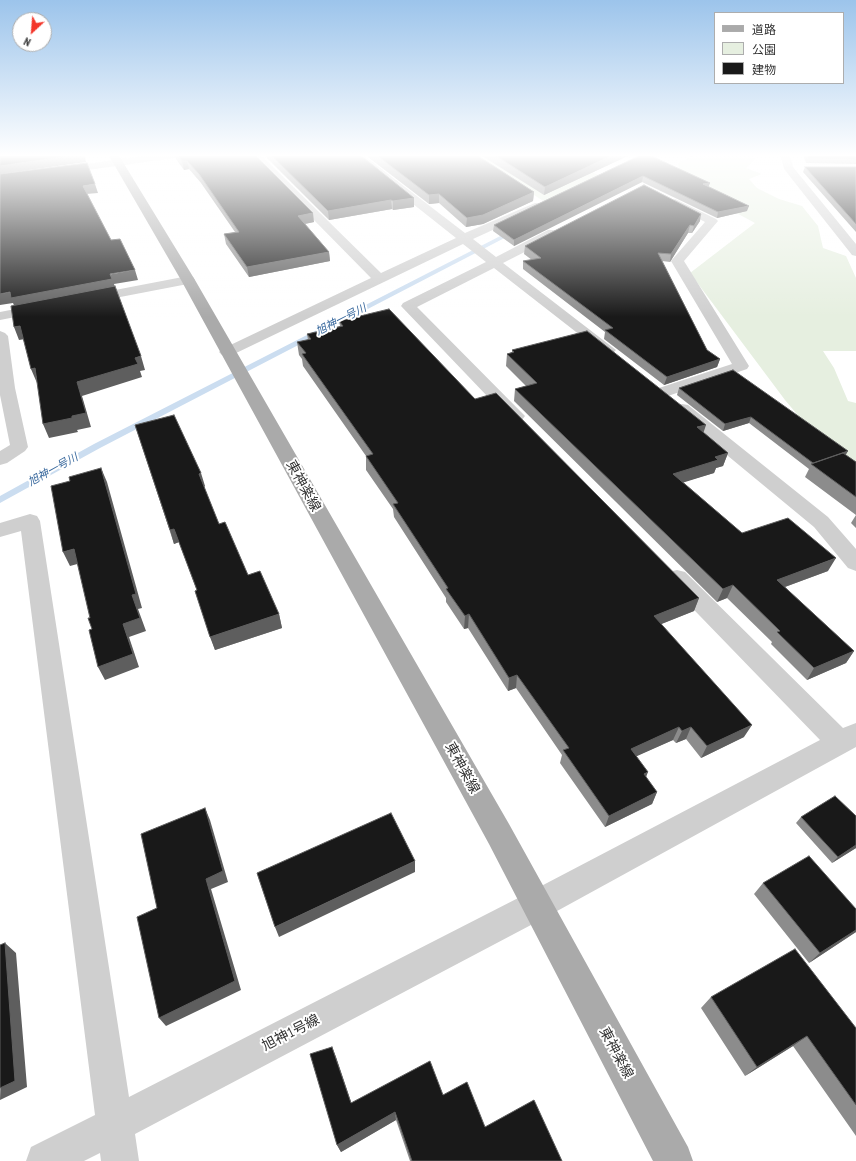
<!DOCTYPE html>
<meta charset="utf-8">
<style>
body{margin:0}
#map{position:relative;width:856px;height:1161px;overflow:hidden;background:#fff;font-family:"PT Sans Narrow","Noto Sans JP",sans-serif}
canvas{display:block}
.legend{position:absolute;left:714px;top:12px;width:130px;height:72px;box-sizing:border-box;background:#fff;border:1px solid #adadad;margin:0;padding:5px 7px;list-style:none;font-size:12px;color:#323232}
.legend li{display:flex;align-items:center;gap:8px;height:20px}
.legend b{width:20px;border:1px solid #adadad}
.north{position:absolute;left:12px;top:12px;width:40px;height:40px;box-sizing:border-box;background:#fff;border:1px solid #adadad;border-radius:50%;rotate:206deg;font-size:11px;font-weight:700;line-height:16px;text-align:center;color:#323232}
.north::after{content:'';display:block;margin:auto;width:14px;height:18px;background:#f3362a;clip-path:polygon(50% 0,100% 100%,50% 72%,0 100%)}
</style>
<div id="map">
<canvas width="856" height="1161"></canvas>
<ul class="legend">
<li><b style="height:5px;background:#aaa"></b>道路</li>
<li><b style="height:11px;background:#e6efe0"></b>公園</li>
<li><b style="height:11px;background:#191919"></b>建物</li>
</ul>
<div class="north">N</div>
</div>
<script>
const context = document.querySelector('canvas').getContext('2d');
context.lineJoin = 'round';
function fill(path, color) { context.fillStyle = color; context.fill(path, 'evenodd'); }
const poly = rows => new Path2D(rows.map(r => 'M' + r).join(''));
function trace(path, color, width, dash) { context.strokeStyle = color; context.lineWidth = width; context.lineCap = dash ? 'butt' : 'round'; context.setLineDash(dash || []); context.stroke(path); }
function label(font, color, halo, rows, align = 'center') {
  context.font = font + ' "PT Sans Narrow","Noto Sans JP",sans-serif'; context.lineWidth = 4; context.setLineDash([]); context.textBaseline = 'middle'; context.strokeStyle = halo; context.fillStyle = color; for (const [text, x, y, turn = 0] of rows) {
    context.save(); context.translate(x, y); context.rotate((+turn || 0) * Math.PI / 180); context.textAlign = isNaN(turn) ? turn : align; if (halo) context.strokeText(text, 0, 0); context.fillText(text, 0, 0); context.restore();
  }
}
fill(poly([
 [469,154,559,154,600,176,545,202],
 [696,154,752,155,755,160,746,168,762,174,749,179,757,188,779,199,802,206,818,226,823,248,846,256,856,278,856,351,823,351,834,368,848,401,856,403,856,484,785,400,690,273,755,223,688,187,680,177,678,163]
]), '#e6efe0');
fill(poly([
 [657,154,663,154,646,165,642,164,657,154],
 [514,229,517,231,516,232,100,448,0,503,0,496,94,444,514,229]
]), '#cbddf0');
fill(poly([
 [157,154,187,154,182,157,0,182,0,176,157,154],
 [249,154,260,154,381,273,456,238,350,154,362,154,465,233,535,203,543,203,545,205,543,207,473,239,496,257,548,230,556,230,558,233,556,236,503,263,616,350,613,353,603,353,494,268,417,307,525,416,522,420,516,421,510,420,401,306,403,303,486,262,463,244,232,355,222,355,219,352,222,349,371,278,249,154],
 [780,154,790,154,793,167,856,244,856,256,852,255,784,169,780,154],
 [675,199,716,219,718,221,684,261,749,366,747,369,662,398,656,397,654,393,656,389,732,364,671,261,705,222,671,204,669,202,675,199],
 [188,276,193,277,195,280,193,283,89,303,84,302,82,299,84,296,89,295,188,276],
 [41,304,46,305,48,308,46,311,0,320,0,312,41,304],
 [0,331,5,333,8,336,15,388,28,447,25,451,7,463,0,465,0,451,10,445,0,395,0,331],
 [682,404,688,405,828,517,856,549,856,571,848,568,814,527,676,413,673,409,676,405,682,404],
 [30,514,37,516,40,521,129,1097,526,894,820,740,669,584,666,578,669,572,677,570,685,572,843,728,856,723,856,747,548,916,135,1134,139,1161,101,1161,100,1153,84,1161,26,1161,31,1147,95,1115,21,531,0,537,0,523,30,514]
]), '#cfcfcf');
fill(poly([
 [108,154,118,154,195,280,509,824,688,1147,693,1161,653,1161,489,844,181,280,108,154]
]), '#aaa');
fill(poly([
 [175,154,254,154,314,222,305,224,329,252,330,261,249,277,226,244,224,234,235,232,201,183,189,169,184,170,176,159],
 [263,154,359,154,414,198,414,207,393,210,392,209,329,220],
 [364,154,475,154,534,192,533,201,483,224,466,227,439,203,429,204],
 [479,154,632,154,544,195],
 [643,154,709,187,747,211,717,218,642,182,514,246,493,231,494,225],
 [803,154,856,154,856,164,806,163],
 [805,167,856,167,856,232,803,172],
 [700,221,692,233,688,233,670,262,662,261,707,350,720,359,717,367,664,385,604,339,605,332,523,269,523,261,532,260,524,254,525,246],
 [339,321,475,399,699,598,694,611,661,624,744,737,701,758,686,739,676,743,673,740,636,756,646,778,657,792,652,804,605,827,560,763,562,755,516,688,508,691,468,628,464,629,446,602,446,598,394,517,393,509,366,470,366,456,303,366,302,359,299,355,297,342,308,340,307,334,340,326],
 [512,350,704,433,728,453,723,466,716,468,714,473,683,482,742,533,828,571,785,587,854,651,846,663,807,680,771,644,772,642,727,598,717,602,514,401,515,389,526,386,506,366,507,354,512,352],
 [679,388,846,455,856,462,856,528,851,523,856,515,805,477,809,469,749,423,723,431,677,395],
 [135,425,205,486,204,487,219,524,248,575,279,614,282,628,215,650,195,591,197,591,179,542,174,544],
 [856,816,856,848,832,863,796,823,801,817],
 [763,883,856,909,856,932,809,963,754,894],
 [711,997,856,1028,856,1136,793,1046,745,1076,701,1008],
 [332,1047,351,1103,443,1095,485,1127,562,1161,410,1161,396,1120,341,1152,337,1145]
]), '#8c8c8c');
fill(poly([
 [84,154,86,162,0,174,0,166],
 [615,154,632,154,544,195,545,187],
 [182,161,187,161,189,169,184,170],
 [643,176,642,182,514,246,514,240],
 [710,183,708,188,703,184],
 [95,184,98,193,86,194,83,186],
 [534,192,533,201,483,224,466,227,467,218],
 [439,194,439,203,429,204,429,195],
 [414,198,414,207,393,210,393,201],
 [391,200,392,209,329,220,328,211],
 [749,206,747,211,717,218,718,212],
 [313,213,314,222,299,225,298,216],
 [701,214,700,221,692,233,694,226],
 [690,225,688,233,670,262,671,254],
 [329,252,330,261,249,277,247,267],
 [135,270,138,280,114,284,115,288,15,308,13,303,0,305,0,294],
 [20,326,25,339,19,340,14,327],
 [141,356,145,370,140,371,142,377,82,396,91,427,77,430,78,432,49,438,43,424,72,416,77,382,135,358],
 [720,359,717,367,664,385,667,377],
 [35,368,37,383,31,369],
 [751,417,749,423,723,431,725,424],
 [706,425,702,437,697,427],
 [848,451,844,458,812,465,813,463],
 [728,453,723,466,716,468,714,473,669,487,673,474,715,457],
 [101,468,107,482,142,608,138,609,146,631,129,637,139,667,105,680,98,667,123,624,132,595],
 [201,473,205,486,203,487,199,474],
 [174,529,179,542,174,544,170,530],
 [74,549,81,563,70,566,63,552],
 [836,558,828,571,771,592,777,580],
 [733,585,727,598,717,602,723,589],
 [699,598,694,611,649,629,654,616],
 [279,614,282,628,215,650,210,637],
 [469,614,468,628,464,629,465,616],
 [854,651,846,663,807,680,814,668],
 [517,675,516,688,508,691,509,678],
 [752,725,744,737,701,758,707,746],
 [679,727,673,740,626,761,631,749],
 [691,727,686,739,676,743,682,731],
 [648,772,643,785,644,774],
 [657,792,652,804,605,827,609,816],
 [205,808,210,820,228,882,211,889,241,990,166,1026,159,1018,206,879],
 [856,845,856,848,832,863,838,857],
 [415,861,415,872,279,937,275,927],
 [856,930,856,932,809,963,820,953],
 [5,943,16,953,27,1087,0,1100],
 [807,1036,793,1046,745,1076,757,1067],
 [332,1047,336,1057,354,1111,351,1103],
 [395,1112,396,1120,341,1152,337,1145]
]), '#5e5e5e');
const building = poly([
 [0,154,83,154,0,166,0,154],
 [177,154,254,154,313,213,298,216,329,252,247,267,224,234,239,232,199,174,187,161,182,161,177,154],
 [270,154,359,154,414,198,393,201,391,200,328,211,270,154],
 [375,154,475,154,534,192,483,215,467,218,439,194,429,195,375,154],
 [493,154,615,154,545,187,493,154],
 [643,154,647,154,710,183,703,184,749,206,718,212,643,176,514,240,494,225,643,154],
 [806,154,856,154,856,159,808,158,806,154],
 [87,163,95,184,83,186,111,240,120,239,135,270,110,274,112,279,11,298,10,292,0,294,0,174,87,163],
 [805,167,856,167,856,224,805,167],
 [644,185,701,214,694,226,690,225,671,254,658,253,707,350,720,359,667,377,605,330,613,328,523,261,541,258,525,246,644,185],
 [115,286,141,356,135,358,138,364,77,382,86,413,72,416,72,418,43,424,35,368,31,369,20,326,14,327,11,306,115,286],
 [389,309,475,399,496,393,699,598,654,616,752,725,707,746,691,727,682,731,679,727,631,749,648,772,644,774,657,792,609,816,563,750,569,748,517,675,509,678,469,614,465,616,446,589,448,588,393,504,398,503,366,456,373,454,302,354,306,353,297,342,311,339,307,334,343,326,339,321,389,309],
 [587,331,706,425,697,427,728,453,715,457,718,460,673,474,742,533,788,518,836,558,777,580,854,651,814,668,777,632,780,631,733,585,723,589,515,389,537,383,507,354,514,352,512,350,587,331],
 [733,370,848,451,813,463,751,417,725,424,679,388,733,370],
 [174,415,201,473,199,474,219,524,225,522,248,575,260,571,279,614,210,637,195,591,197,590,174,529,170,530,135,425,174,415],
 [843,453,856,462,856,497,811,464,843,453],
 [101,468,136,594,132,595,140,618,123,624,133,654,98,667,89,630,92,629,88,618,90,618,74,549,63,552,51,486,70,481,69,477,101,468],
 [835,796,856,816,856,845,838,857,801,817,835,796],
 [205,808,223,871,206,879,235,981,159,1018,137,917,157,908,141,834,205,808],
 [391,813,415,861,275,927,257,873,391,813],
 [809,856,856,909,856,930,820,953,763,883,809,856],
 [5,943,15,1081,0,1088,0,945,5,943],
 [795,949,856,1028,856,1105,807,1036,757,1067,711,997,795,949],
 [332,1047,351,1103,430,1061,443,1095,467,1082,485,1127,534,1100,562,1161,412,1161,395,1112,337,1145,310,1054,332,1047]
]);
fill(building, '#191919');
trace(building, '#5e5e5e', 1);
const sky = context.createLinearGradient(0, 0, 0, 317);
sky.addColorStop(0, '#9cc4eb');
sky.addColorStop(0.49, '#fff');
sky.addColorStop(1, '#ffffff00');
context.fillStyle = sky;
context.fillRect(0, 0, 856, 317);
label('italic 11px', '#38689d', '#fff', [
 ["旭神一号川",341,320,-27],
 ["旭神一号川",53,470,-29]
]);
label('14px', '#323232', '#fff', [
 ["東神楽線",303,486,61],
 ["東神楽線",462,768,61],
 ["旭神1号線",291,1033,-27],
 ["東神楽線",616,1053,62]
]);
</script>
